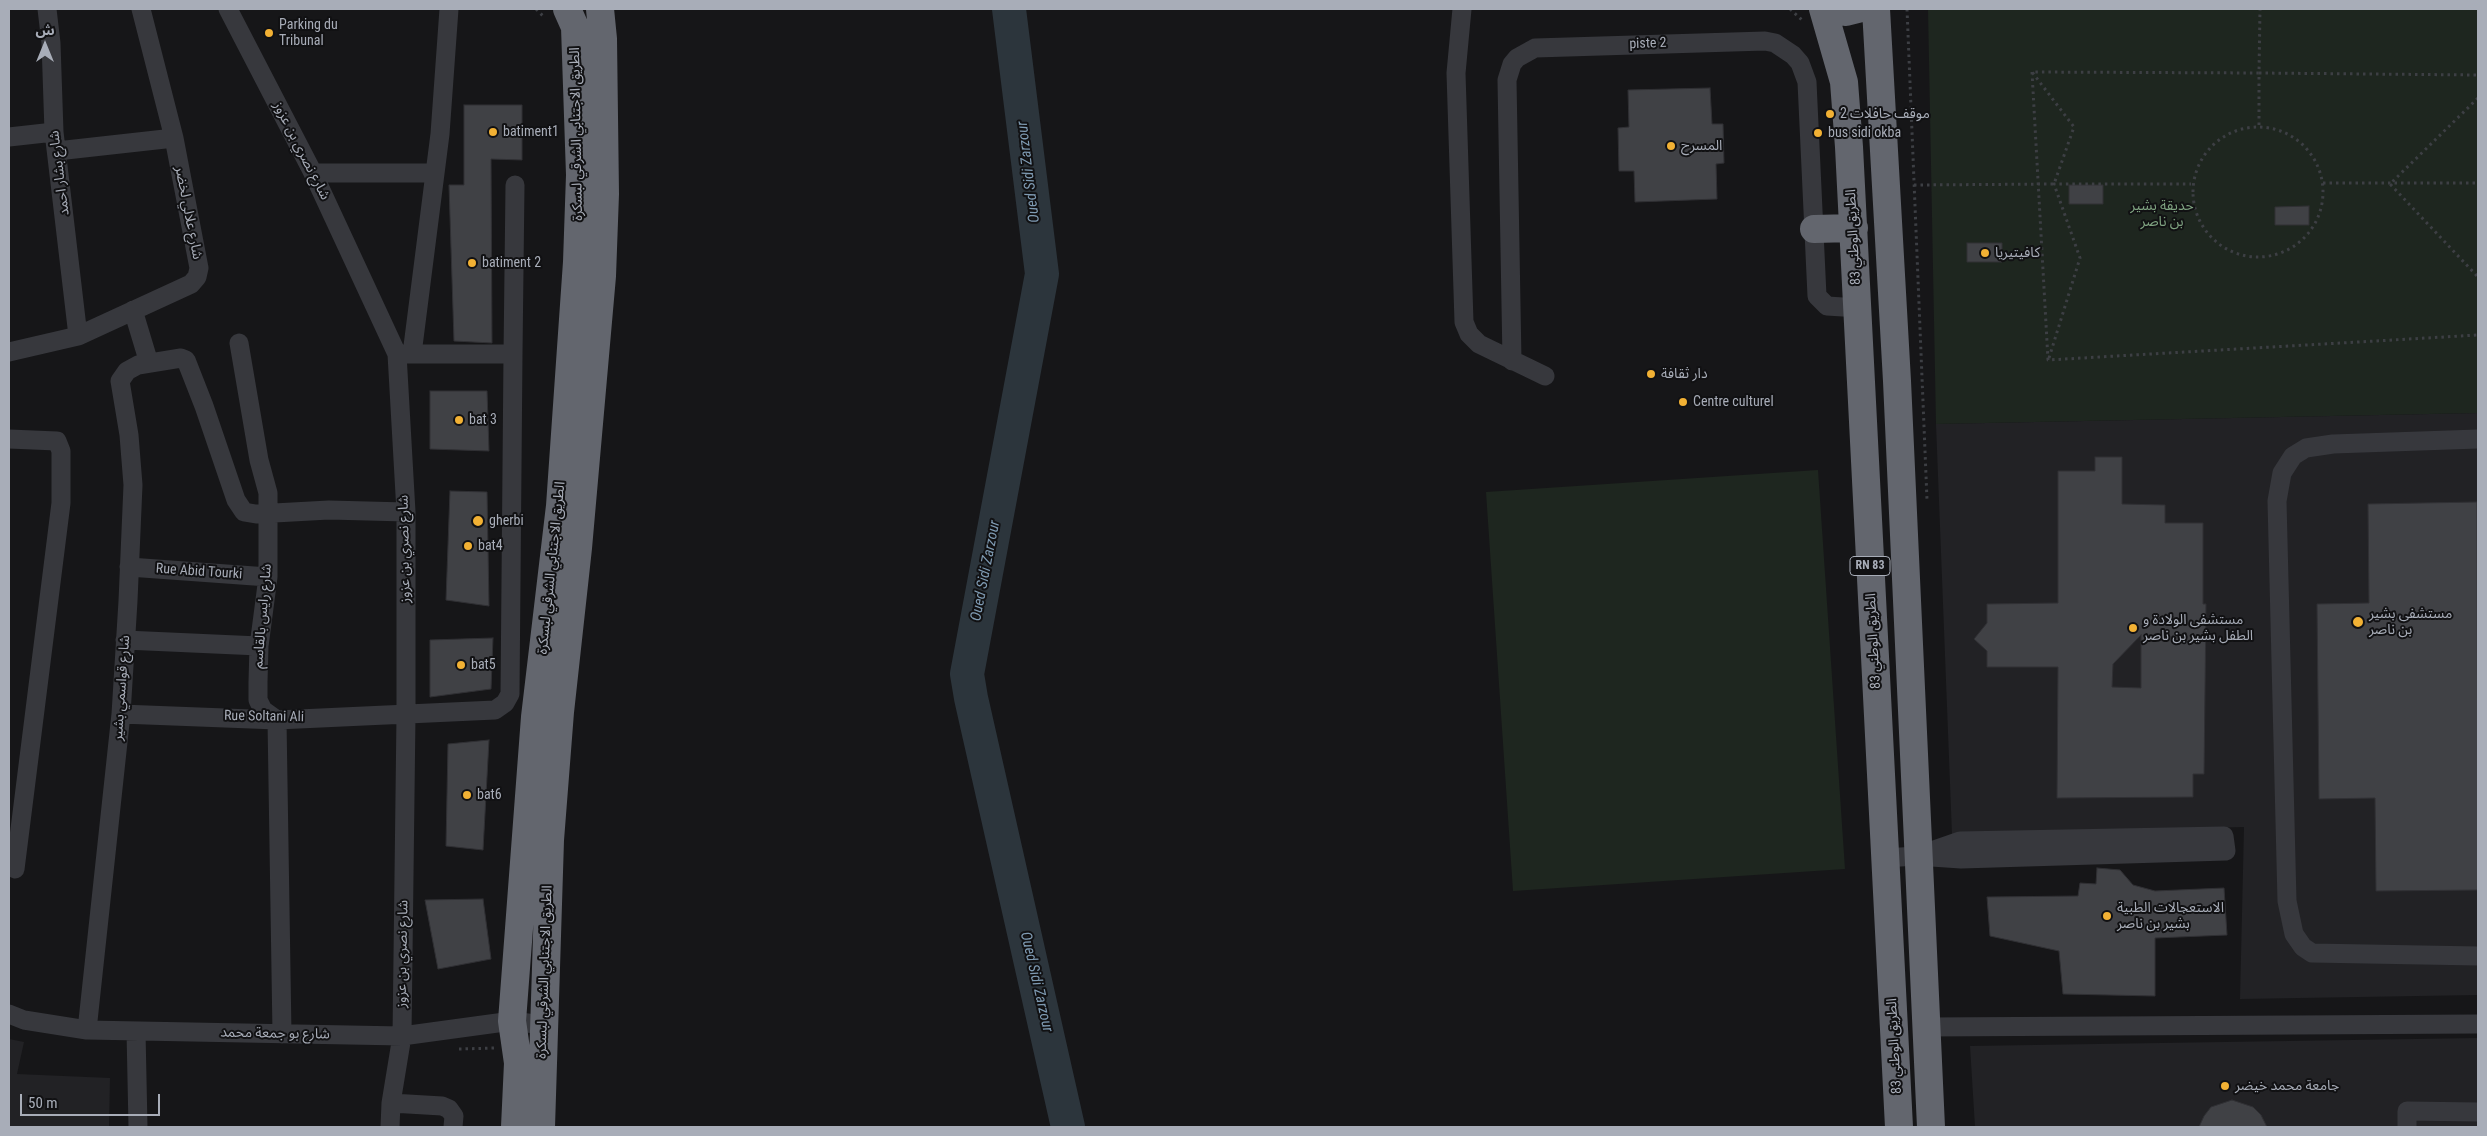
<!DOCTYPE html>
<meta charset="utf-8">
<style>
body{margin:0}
#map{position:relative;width:2487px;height:1136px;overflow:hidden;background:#161618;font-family:"Roboto Condensed","Noto Sans Arabic",sans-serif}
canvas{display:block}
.frame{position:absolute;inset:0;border:10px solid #a8adb8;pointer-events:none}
.north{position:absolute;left:20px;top:20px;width:50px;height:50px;-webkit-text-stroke:4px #111113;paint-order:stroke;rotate:0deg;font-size:14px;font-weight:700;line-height:20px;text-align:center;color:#a8adb8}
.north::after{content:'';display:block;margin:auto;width:18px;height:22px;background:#a8adb8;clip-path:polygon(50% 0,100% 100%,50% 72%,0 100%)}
.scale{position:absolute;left:20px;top:1094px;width:140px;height:22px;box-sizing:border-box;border:2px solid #a8adb8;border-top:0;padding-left:6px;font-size:15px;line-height:18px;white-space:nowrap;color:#a8adb8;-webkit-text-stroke:4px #111113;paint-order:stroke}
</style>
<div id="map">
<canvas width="2487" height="1136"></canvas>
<div class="frame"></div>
<div class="north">ش</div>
<div class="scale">50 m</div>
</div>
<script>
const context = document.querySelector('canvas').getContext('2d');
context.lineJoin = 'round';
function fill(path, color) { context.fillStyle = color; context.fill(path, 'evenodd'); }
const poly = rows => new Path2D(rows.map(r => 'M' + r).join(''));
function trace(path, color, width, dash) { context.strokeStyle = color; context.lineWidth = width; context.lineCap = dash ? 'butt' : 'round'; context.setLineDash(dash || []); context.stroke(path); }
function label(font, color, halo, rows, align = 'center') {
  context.font = font + ' "Roboto Condensed","Noto Sans Arabic",sans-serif'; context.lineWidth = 4; context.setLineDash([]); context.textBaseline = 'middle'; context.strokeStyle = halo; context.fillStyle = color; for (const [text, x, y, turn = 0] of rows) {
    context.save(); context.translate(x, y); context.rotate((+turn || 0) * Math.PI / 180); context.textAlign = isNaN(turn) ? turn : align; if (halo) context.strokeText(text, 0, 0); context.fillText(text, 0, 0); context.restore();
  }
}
fill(poly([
 [2478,413,2478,995,2240,999,2244,827,1952,835,1936,424],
 [2478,1038,2478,1127,1975,1127,1970,1046],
 [9,1039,24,1042,17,1074,110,1078,109,1127,9,1127]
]), '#222225');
fill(poly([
 [1928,9,2478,9,2478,413,1936,424],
 [1818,470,1845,869,1513,891,1486,492]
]), '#1e261f');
trace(poly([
 [1009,9,1042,274,967,674,971,698,1068,1127]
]), '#2c353c', 34);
const building = poly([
 [1710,88,1712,124,1723,124,1724,163,1716,164,1717,199,1635,202,1634,171,1619,171,1618,128,1629,127,1628,90,1710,88],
 [464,105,522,105,522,160,491,159,492,343,454,341,449,185,464,185,464,105],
 [2069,185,2103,185,2103,204,2069,204,2069,185],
 [2309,206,2309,225,2275,225,2275,207,2309,206],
 [1967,243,2002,243,2002,262,1967,262,1967,243],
 [430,391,487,391,489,451,430,449,430,391],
 [2095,457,2122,457,2122,504,2165,505,2165,523,2203,523,2203,604,2206,604,2204,774,2193,774,2193,797,2057,798,2058,667,1987,667,1987,651,1974,639,1987,623,1987,604,2058,603,2058,471,2095,471,2095,457],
 [2141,635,2141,688,2112,687,2113,664,2141,635],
 [450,491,487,492,489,606,446,600,450,491],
 [2477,502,2478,890,2376,891,2375,798,2319,799,2317,604,2369,603,2368,504,2477,502],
 [493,638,491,689,430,697,430,640,493,638],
 [489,740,483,850,446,846,448,744,489,740],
 [2097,868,2120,870,2133,885,2155,891,2224,888,2227,935,2155,938,2155,996,2063,994,2059,951,1990,936,1987,897,2078,896,2080,883,2096,884,2097,868],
 [483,899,491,959,438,969,425,900,483,899],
 [2232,1100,2253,1107,2261,1115,2267,1127,2199,1127,2204,1116,2211,1107,2232,1100]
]);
fill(building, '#404145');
trace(building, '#303034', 1);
trace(poly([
 [536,9,545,18],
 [1790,9,1802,20],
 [1907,9,1927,500],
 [2032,72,2048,360,2478,335],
 [2478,98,2390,184,2478,277],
 [2259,125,2259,73,2478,75],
 '2193 192a65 65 0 1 1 130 0a65 65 0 1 1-130 0Z',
 [2323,183,2478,183],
 [1914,185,2054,184,2074,127,2032,72,2259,73,2260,9],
 [2049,358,2080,258,2054,184,2191,184],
 [459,1049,495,1048]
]), '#3d3f44', 3, [2.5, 4]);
trace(poly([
 [47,9,51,43,54,132,78,336],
 [228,9,313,173,397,354,406,512,406,715,402,1036,391,1103,390,1127],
 [1462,9,1456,73,1464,322,1469,334,1479,344,1545,376],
 [9,137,54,132],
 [57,151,174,138],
 [313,173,435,173],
 [133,310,149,363],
 [239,343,259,460,268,493,268,577,259,646,258,682,258,700,263,710,277,720,282,1034],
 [9,352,78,336,191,284,197,277,199,268,174,138,141,9],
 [401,354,513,354,515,185],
 [412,354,440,134,449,9],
 [1512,361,1507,80,1512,64,1517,58,1535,48,1765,41,1775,43,1793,55,1800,63,1807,82,1817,296,1827,306,1859,308],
 [9,439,57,441,61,451,61,503,15,869],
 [2478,439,2333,444,2306,448,2293,456,2282,473,2277,501,2287,901,2294,934,2303,947,2312,953,2478,956],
 [129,567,268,577],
 [125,640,259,646],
 [121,714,277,720,495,710,505,703,510,694,513,354],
 [1884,858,1917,856,1960,841,2224,836,2226,851,1961,859,1917,856],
 [9,1014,24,1020,87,1030,402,1036,512,1021,543,1025],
 [1926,1027,2478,1024],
 [87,1030,121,714,128,601,133,485,129,435,120,381,127,371,138,365,181,358,186,360,204,406,236,500,244,512,256,514,329,510,406,512],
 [136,1031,138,1127],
 [391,1103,442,1106,449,1109,454,1116,453,1127],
 [2407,1127,2407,1111,2478,1112]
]), '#37383d', 19);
trace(poly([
 [1823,9,1844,82,1849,147,1899,1127],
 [1829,9,1846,12,1858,9],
 [1876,9,1897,381,1931,1127],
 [1814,229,1854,228],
 [515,1127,518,1063,512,1021,535,717,560,506,577,262,580,175,575,27,567,9],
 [541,1127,550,840,560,712,578,548,602,276,605,194,603,39,600,9]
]), '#63666e', 28);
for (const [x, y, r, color] of [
 [269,33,5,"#f2b134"],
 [1830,114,5,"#f2b134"],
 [493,132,5,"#f2b134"],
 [1818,133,5,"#f2b134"],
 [1671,146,5,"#f2b134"],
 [1985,253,5,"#f2b134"],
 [472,263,5,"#f2b134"],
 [1651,374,5,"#f2b134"],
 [1683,402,5,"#f2b134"],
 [459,420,5,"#f2b134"],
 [478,521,6,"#f2b134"],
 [468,546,5,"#f2b134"],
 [2358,622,6,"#f2b134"],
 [2133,628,5,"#f2b134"],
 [461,665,5,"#f2b134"],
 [467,795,5,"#f2b134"],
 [2107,916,5,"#f2b134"],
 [2225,1086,5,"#f2b134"]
]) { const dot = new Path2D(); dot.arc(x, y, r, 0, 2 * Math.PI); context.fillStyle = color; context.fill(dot); trace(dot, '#111113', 2); }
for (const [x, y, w] of [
 [1870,566,40]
]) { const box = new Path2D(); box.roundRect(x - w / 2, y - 9.5, w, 19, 4); context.fillStyle = '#111113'; context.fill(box); trace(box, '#a8adb8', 1); }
label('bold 12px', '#a8adb8', null, [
 ["RN 83",1870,566]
]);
label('14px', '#a8adb8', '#111113', [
 ["Parking du",279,25],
 ["Tribunal",279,41],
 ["موقف حافلات 2",1840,114],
 ["batiment1",503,132],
 ["bus sidi okba",1828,133],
 ["المسرح",1681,146],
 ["كافيتيريا",1995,253],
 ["batiment 2",482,263],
 ["دار ثقافة",1661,374],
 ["Centre culturel",1693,402],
 ["bat 3",469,420],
 ["gherbi",489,521],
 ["bat4",478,546],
 ["مستشفى بشير",2369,614],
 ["بن ناصر",2369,630],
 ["مستشفى الولادة و",2143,620],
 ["الطفل بشير بن ناصر",2143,636],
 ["bat5",471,665],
 ["bat6",477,795],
 ["الاستعجالات الطبية",2117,908],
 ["بشير بن ناصر",2117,924],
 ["جامعة محمد خيضر",2235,1086]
], 'left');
label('14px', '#a8adb8', '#111113', [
 ["piste 2",1648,44,-2],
 ["الطريق الاجتنابي الشرقي لبسكرة",577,134,-91],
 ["شارع نصري بن عزوز",301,151,63],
 ["شارع بشار احمد",60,173,-97],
 ["شارع علالي لخضر",188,213,79],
 ["الطريق الوطني 83",1854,237,-93],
 ["شارع نصري بن عزوز",405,549,-91],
 ["الطريق الاجتنابي الشرقي لبسكرة",552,568,-84],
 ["Rue Abid Tourki",199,572,4],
 ["شارع رايس بالقاسم",263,616,-85],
 ["الطريق الوطني 83",1874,641,-93],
 ["شارع قواسمي بشير",122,688,-86],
 ["Rue Soltani Ali",264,717,1],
 ["شارع نصري بن عزوز",403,954,-89],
 ["الطريق الاجتنابي الشرقي لبسكرة",545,972,-88],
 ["شارع بو جمعة محمد",275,1034,1],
 ["الطريق الوطني 83",1895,1046,-93]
]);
label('14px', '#7fa381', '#111113', [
 ["حديقة بشير",2162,206],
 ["بن ناصر",2162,222]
]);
label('italic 15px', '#7f9bb3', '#111113', [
 ["Oued Sidi Zarzour",1029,172,-97],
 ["Oued Sidi Zarzour",986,571,-79],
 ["Oued Sidi Zarzour",1036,982,77]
]);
</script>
